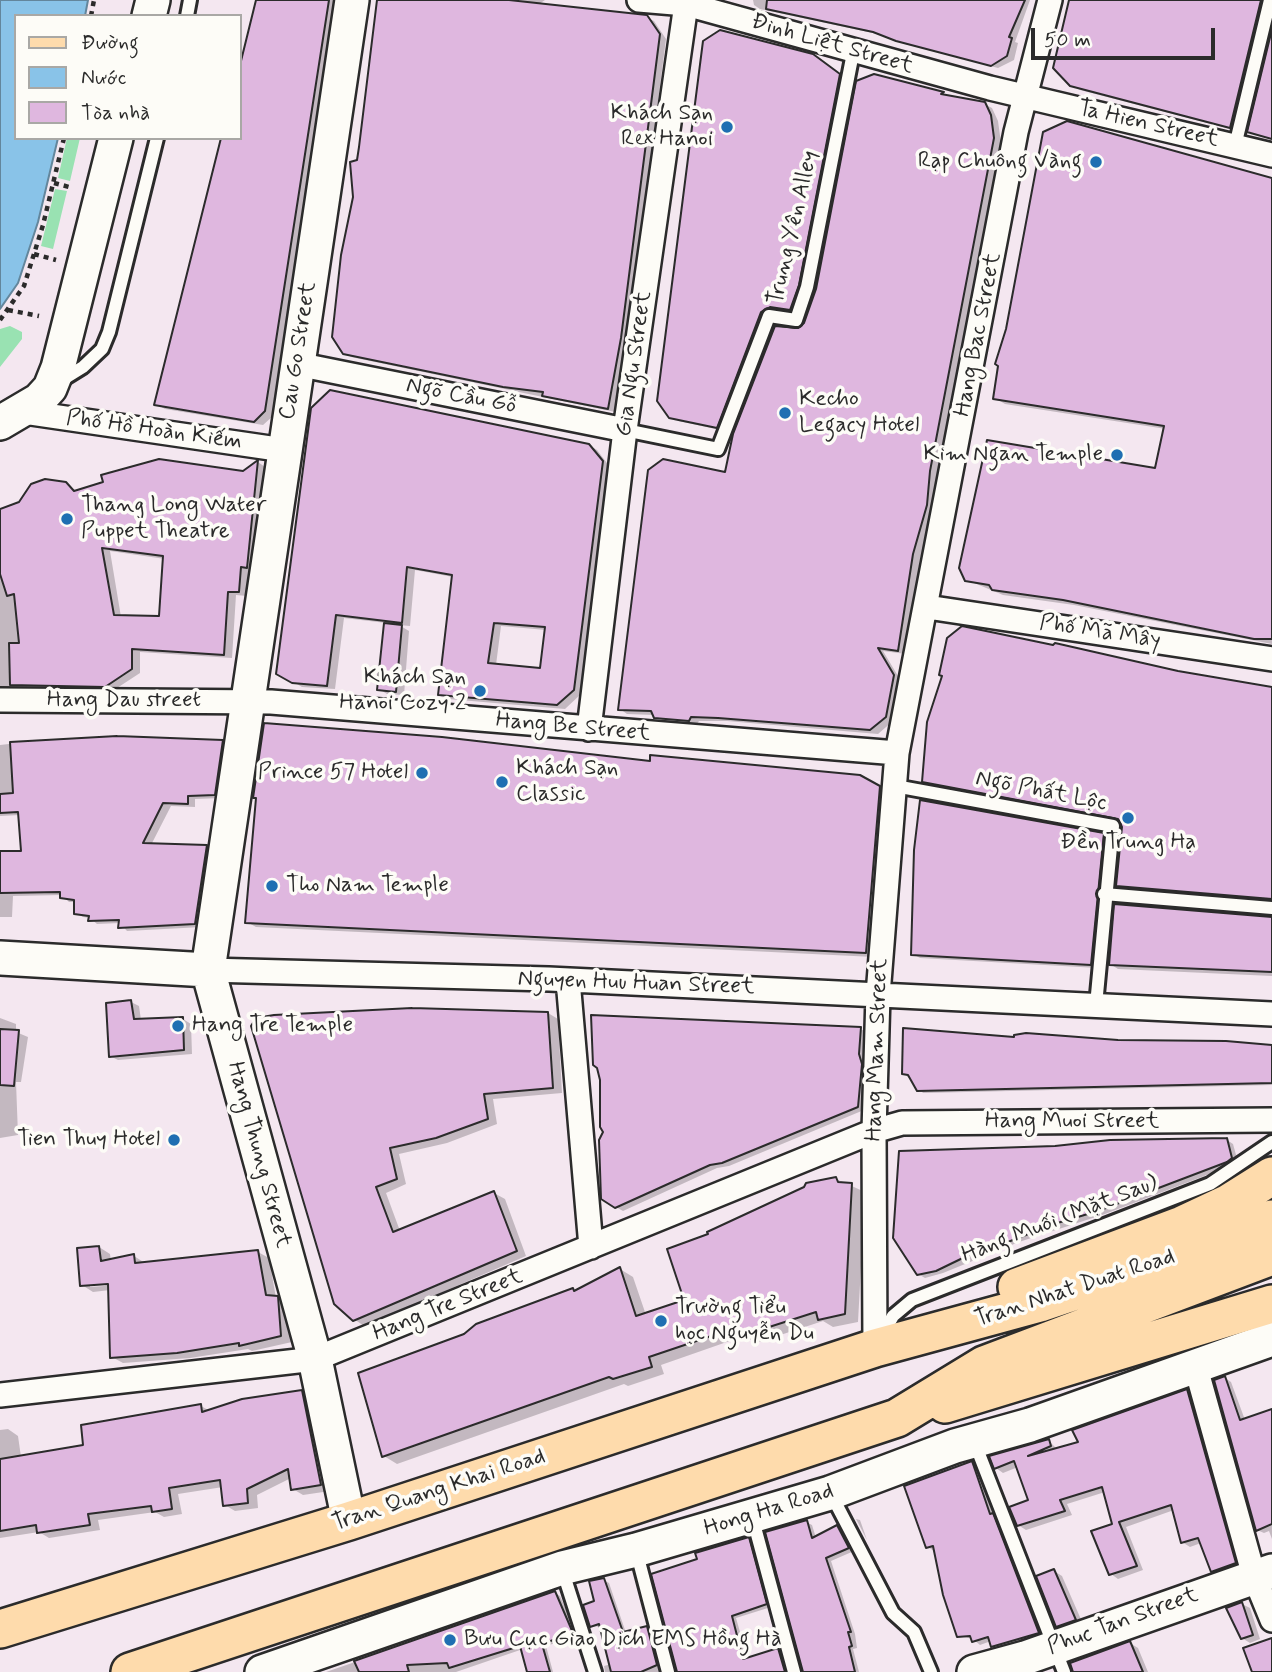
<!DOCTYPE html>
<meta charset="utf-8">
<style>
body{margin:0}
#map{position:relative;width:1272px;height:1672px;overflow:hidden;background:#f4e7f0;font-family:Mynerve,sans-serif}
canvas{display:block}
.legend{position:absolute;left:14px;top:14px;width:228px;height:126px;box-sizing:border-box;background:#fdfcf7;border:2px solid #a9a8a5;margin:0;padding:9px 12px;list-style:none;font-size:21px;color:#2b2b2b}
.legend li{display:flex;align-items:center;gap:14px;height:35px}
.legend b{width:35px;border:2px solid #a9a8a5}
.scale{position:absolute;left:1031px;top:28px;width:184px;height:32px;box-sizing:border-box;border:4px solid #2b2b2b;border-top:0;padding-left:9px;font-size:21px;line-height:24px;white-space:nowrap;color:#2b2b2b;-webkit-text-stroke:5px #fdfcf7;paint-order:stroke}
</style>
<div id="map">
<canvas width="1272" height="1672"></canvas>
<ul class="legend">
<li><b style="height:9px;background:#fedbac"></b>Đường</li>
<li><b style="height:19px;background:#89c3e8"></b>Nước</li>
<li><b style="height:19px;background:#dfb7df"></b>Tòa nhà</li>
</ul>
<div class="scale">50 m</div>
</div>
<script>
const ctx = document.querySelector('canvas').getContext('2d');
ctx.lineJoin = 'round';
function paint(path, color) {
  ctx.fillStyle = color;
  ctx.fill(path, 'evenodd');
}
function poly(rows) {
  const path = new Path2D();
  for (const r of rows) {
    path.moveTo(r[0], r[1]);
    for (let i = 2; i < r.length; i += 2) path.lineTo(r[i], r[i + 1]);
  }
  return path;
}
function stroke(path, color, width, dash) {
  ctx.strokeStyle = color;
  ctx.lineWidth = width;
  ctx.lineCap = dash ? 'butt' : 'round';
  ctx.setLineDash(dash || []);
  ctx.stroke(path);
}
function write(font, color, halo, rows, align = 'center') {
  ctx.font = font + ' Mynerve,sans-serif';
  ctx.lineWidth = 7;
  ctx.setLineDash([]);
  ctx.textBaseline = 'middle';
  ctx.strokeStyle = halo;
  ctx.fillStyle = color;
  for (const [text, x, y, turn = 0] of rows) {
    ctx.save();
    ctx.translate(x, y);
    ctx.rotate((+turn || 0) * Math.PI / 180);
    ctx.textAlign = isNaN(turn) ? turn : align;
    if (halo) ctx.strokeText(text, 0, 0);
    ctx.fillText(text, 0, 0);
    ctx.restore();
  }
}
paint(poly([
 [67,138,80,138,70,181,58,178],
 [55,189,67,191,53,249,41,246],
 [10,326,22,332,22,339,0,367,0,329]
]), '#99e2b2');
const water = poly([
 [0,0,88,0,85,16,16,16,16,138,58,138,38,222,18,283,0,309,0,0]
]);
paint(water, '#89c3e8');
stroke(water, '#63869c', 2);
paint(poly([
 [258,0,338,0,273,416,263,425,165,409,156,404,240,138,240,73],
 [387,0,496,0,521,3,520,0,545,0,536,6,646,17,654,21,666,39,627,343,615,412,351,357,344,353,358,161],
 [753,0,1030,0,1015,42,1018,43,1014,60,998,68,905,44,882,35,760,9,754,5],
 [1075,0,1271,0,1238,131,1080,90,1071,85],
 [822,61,847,80,798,314,779,311,769,316,725,431,678,421,670,416],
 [887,78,949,97,984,104,992,108,998,121,1001,143,937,475,934,510,920,559,906,654,883,651,901,681,893,721,878,734,727,721,699,721,697,724,664,721,654,715,627,714,620,709,726,474,799,330,806,324],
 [1272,180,1272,644,1074,605,1003,595,967,580,1157,470,1166,429,1005,404,995,398],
 [312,409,589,445,597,450,610,467,581,694,565,709,448,699,440,694,453,577,415,570,410,626,399,625,409,631,404,695,387,694,379,689,386,623,344,618,335,689,302,687,278,673],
 [501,626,546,630,541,670,496,665],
 [258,462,265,467,254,571,248,570,247,596,236,595,232,658,140,652,140,673,114,690,58,688,0,691,0,511,66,484,77,492,244,473],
 [110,551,165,559,161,618,121,617],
 [1234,683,1272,687,1272,902,1126,890,1118,885,1124,827,1121,821,932,786,924,781],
 [35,741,222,742,229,746,222,798,195,799,195,807,171,806,151,845,207,846,214,851,202,927,127,931,120,923,97,924,90,918,83,917,75,913,76,902,69,902,62,895,13,896,12,917,0,917,0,853,23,853,20,815,0,816,0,745],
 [859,776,889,793,874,957,256,927,247,922],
 [1103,835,1110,839,1098,968,920,958,913,954],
 [1272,918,1272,976,1118,969,1110,964],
 [131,1002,139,1006,141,1020,183,1019,191,1024,192,1054,118,1060,110,1056],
 [548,1013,558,1019,562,1093,493,1099,497,1124,447,1143,399,1154,406,1184,386,1193,400,1231,494,1193,505,1199,526,1256,364,1326,354,1319,253,1026],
 [0,1018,16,1024,16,1032,28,1037,21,1082,16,1082,18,1135,0,1138],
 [860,1029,867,1032,864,1110,729,1166,717,1168,623,1211,616,1207],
 [1118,1042,1272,1046,1272,1085,923,1093,904,1073],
 [1227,1140,1233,1144,1238,1162,1233,1165,1105,1214,1019,1242,943,1273,925,1278,918,1274],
 [836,1179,865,1192,858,1322,833,1327,823,1321,756,1343,744,1336,661,1365,664,1374,628,1386,624,1384,397,1464,384,1456,465,1336,573,1290,576,1291,620,1269,633,1277,646,1315,686,1301,710,1235],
 [99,1247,110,1254,111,1261,134,1256,145,1263,258,1252,269,1258,276,1298,289,1304,292,1342,252,1351,248,1349,190,1358,123,1363,112,1357,110,1290,93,1292,82,1285],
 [117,1281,117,1285,90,1287,90,1284],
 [1225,1378,1231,1382,1245,1420,1272,1411,1272,1539,1269,1531,1264,1533,1257,1530],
 [1187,1391,1195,1396,1243,1567,1220,1575,1212,1571,1201,1543,1190,1547,1182,1542,1174,1510,1126,1527,1143,1570,1118,1579,1111,1574,1114,1525,1105,1492,1067,1504,1072,1515,1026,1530,1018,1525,1030,1501,1018,1467,1003,1473,996,1468,1049,1441,1058,1450,1080,1444],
 [302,1392,312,1398,330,1491,303,1495,293,1489,291,1478,257,1495,258,1508,235,1511,225,1505,223,1487,178,1494,182,1514,164,1517,155,1512,98,1520,100,1530,49,1538,39,1532,0,1538,0,1430,8,1429,18,1436,21,1457,85,1446,201,1406,210,1411],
 [972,1463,979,1467,995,1517,999,1519,1045,1636,999,1650,991,1641,980,1645,973,1639,959,1636,934,1551,928,1547],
 [856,1519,860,1520,867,1540],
 [806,1522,812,1525,816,1538,837,1527,843,1531,854,1551,831,1561,855,1634,857,1648,853,1649,859,1672,804,1672],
 [748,1539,754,1542,771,1607,736,1618,748,1660,778,1649,784,1653,789,1672,678,1672,700,1560],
 [1054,1571,1062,1576,1083,1624,1065,1630,1057,1626],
 [603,1580,609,1583,626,1633,647,1628,652,1631,663,1672,605,1672,604,1666,611,1664,602,1627,591,1626],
 [555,1593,560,1596,578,1636,546,1646,553,1672,533,1672,523,1649,456,1672,326,1672],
 [1242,1604,1250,1608,1260,1639,1250,1643,1242,1638],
 [1130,1643,1138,1648,1148,1672,1074,1672]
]), '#0003');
const building = poly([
 [256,0,329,0,265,411,254,422,154,405,221,138,240,138,240,65,256,0],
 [377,0,509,0,647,15,660,34,621,338,608,409,542,396,543,392,503,387,343,354,332,337,341,255,353,197,350,162,357,160,359,147,377,0],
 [767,0,1025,0,1009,37,1012,38,1007,56,991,66,896,41,873,32,766,9,767,0],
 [1069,0,1261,0,1230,128,1070,86,1053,68,1069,0],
 [1272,29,1272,139,1247,132,1272,29],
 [720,30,813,54,840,74,799,285,790,310,770,307,761,312,717,428,669,418,657,401,703,41,720,30],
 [874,74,944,92,941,94,985,102,991,115,994,138,930,471,927,505,913,554,898,651,878,648,894,675,886,717,870,730,718,718,691,717,689,721,654,718,651,711,618,710,648,470,663,459,725,472,733,434,775,326,798,328,804,323,816,289,856,81,874,74],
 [1067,121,1272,178,1272,639,1254,639,1063,600,992,590,989,585,965,581,959,568,987,440,1155,468,1164,426,993,399,998,366,995,364,1006,329,1043,132,1067,121],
 [330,390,589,444,603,461,574,690,557,705,438,695,452,575,407,567,402,623,336,615,327,686,292,683,276,674,311,408,330,390],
 [494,623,545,627,540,668,488,663,494,623],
 [159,459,243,471,258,460,247,568,241,567,239,592,228,592,224,655,132,649,132,669,105,687,10,685,9,643,19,643,14,594,7,596,0,574,0,509,19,502,31,484,45,479,66,482,74,491,103,482,101,475,159,459],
 [102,548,163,556,159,616,114,615,102,548],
 [384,623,402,625,396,692,377,690,384,623],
 [962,626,1053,645,1055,643,1178,671,1272,687,1272,899,1116,886,1122,827,1118,819,922,782,927,722,942,676,939,675,947,638,962,626],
 [264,723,442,737,650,761,650,755,860,775,880,786,866,953,245,923,256,798,253,798,264,723],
 [117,736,223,740,215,795,188,796,188,804,163,803,143,843,207,845,195,924,118,928,119,920,88,921,89,916,74,914,74,900,60,898,60,892,0,893,0,851,21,851,18,812,0,813,0,794,13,793,10,742,117,736],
 [920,800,1104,833,1091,965,911,955,914,850,920,800],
 [1114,904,1272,917,1272,972,1109,965,1114,904],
 [131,1000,134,1019,183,1017,184,1050,109,1057,106,1003,131,1000],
 [412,1008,548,1012,553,1088,484,1094,488,1119,436,1138,390,1148,397,1179,376,1187,393,1232,494,1191,517,1251,353,1321,334,1304,251,1026,256,1018,274,1015,412,1008],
 [591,1015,861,1027,859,1054,862,1064,858,1107,722,1163,710,1165,615,1208,601,1199,599,1140,603,1132,600,1127,600,1080,597,1068,593,1065,591,1015],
 [903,1028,1014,1037,1014,1035,1026,1033,1118,1040,1226,1041,1272,1045,1272,1083,917,1091,908,1075,902,1074,903,1028],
 [0,1029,19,1030,14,1086,0,1085,0,1029],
 [1227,1138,1232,1158,1227,1162,1098,1211,1054,1224,972,1256,971,1254,936,1271,917,1275,893,1238,899,1151,1055,1146,1110,1140,1227,1138],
 [836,1177,838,1182,852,1183,845,1314,818,1320,816,1312,741,1336,738,1327,649,1357,652,1367,613,1379,609,1377,382,1457,358,1373,464,1334,476,1324,573,1288,574,1291,620,1267,636,1316,684,1300,667,1249,708,1234,707,1232,804,1187,806,1183,836,1177],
 [99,1246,101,1261,134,1254,135,1263,258,1250,266,1295,278,1296,281,1336,239,1346,239,1343,177,1353,110,1358,108,1284,80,1286,77,1248,99,1246],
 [1225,1376,1240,1420,1272,1409,1272,1524,1256,1531,1214,1380,1225,1376],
 [1187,1389,1236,1563,1211,1572,1198,1538,1181,1543,1171,1505,1119,1522,1137,1566,1109,1575,1091,1531,1112,1524,1102,1487,1060,1500,1065,1511,1017,1526,1009,1507,1028,1500,1014,1461,994,1469,989,1456,1049,1439,1051,1446,1028,1456,1078,1442,1072,1430,1187,1389],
 [302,1390,321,1485,291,1490,288,1469,247,1489,248,1503,223,1506,220,1480,169,1488,172,1509,152,1512,151,1506,88,1514,90,1525,37,1533,36,1525,0,1531,0,1459,83,1445,81,1425,201,1404,202,1412,242,1399,302,1390],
 [972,1461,990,1514,993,1513,1039,1633,991,1647,988,1637,972,1642,970,1636,957,1637,943,1595,933,1546,926,1548,904,1486,972,1461],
 [807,1520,812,1538,837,1525,849,1548,826,1558,851,1632,848,1632,852,1646,849,1647,855,1672,803,1672,765,1532,807,1520],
 [749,1537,767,1604,732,1616,743,1659,778,1648,785,1672,677,1672,651,1574,697,1559,695,1553,749,1537],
 [1054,1569,1076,1620,1056,1627,1036,1576,1054,1569],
 [604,1578,623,1632,647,1626,657,1665,641,1672,611,1672,599,1624,590,1627,583,1605,594,1601,589,1581,604,1578],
 [555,1591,573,1633,542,1644,550,1672,527,1672,520,1646,449,1668,447,1663,407,1665,409,1672,359,1672,354,1661,555,1591],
 [1242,1602,1253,1635,1241,1639,1226,1608,1242,1602],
 [1272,1638,1272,1672,1252,1672,1243,1648,1272,1638],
 [1130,1641,1143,1672,1073,1672,1070,1663,1130,1641]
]);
paint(building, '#dfb7df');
stroke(building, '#2b2b2b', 2);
const lane = poly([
 [187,16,190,0],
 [1235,146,1270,0],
 [62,380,83,367,102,349,109,332,157,138],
 [625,430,718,449,769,316,796,320,807,287,853,53],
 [895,786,1113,826,1096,1005],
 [1104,894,1272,908],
 [881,1337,893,1316,912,1300,1210,1184,1272,1142],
 [974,1441,1064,1672],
 [831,1494,893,1613,914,1632,931,1672],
 [752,1516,794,1672],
 [636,1550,668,1672],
 [562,1569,595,1672]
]);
const street = poly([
 [639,0,686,4,990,88,1272,155],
 [297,364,625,430],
 [24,412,284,450],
 [927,607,1272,659],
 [0,700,271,702,897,753],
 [589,729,625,430,686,4],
 [208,970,549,979,1272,1014],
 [568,980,591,1247],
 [875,1348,874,1131,878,995,897,753,1016,132,1050,0],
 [1196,1368,1254,1576,1272,1620],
 [0,1395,315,1359,874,1131,902,1123,1272,1120]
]);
const secondary = poly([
 [149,16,153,0],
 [0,423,39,400,50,388,58,368,116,138],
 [0,958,208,970],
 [349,1521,315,1359,208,970,352,0],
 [262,1672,562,1568,636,1550,830,1493,955,1446,1030,1425,1272,1339],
 [974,1672,1025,1658,1272,1571]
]);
const primary = poly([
 [1017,1287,1182,1225,1229,1203,1272,1176],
 [945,1404,1272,1304],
 [0,1629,349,1521,875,1348,1040,1303,1176,1257,1272,1219],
 [130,1672,897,1418,984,1365,1272,1256]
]);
stroke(lane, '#2b2b2b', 18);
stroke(street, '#2b2b2b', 28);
stroke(secondary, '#2b2b2b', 38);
stroke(primary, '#2b2b2b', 42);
stroke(poly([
 [91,16,94,0],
 [54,183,73,188],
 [34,254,56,260],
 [8,310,39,316],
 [0,320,24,286,43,225,64,138]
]), '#2b2b2b', 4.5, [5, 5]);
stroke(lane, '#fdfcf7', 12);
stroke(street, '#fdfcf7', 23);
stroke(secondary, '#fdfcf7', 33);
stroke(primary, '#fedbac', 37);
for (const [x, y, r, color] of [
 [727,127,7,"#1f6fb2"],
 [1096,162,7,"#1f6fb2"],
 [785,413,7,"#1f6fb2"],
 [1117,455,7,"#1f6fb2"],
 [67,519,7,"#1f6fb2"],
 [480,691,7,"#1f6fb2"],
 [422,773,7,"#1f6fb2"],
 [502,782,7,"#1f6fb2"],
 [1128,818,7,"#1f6fb2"],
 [272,886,7,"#1f6fb2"],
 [178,1026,7,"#1f6fb2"],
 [174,1140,7,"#1f6fb2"],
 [661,1321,7,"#1f6fb2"],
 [450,1640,7,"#1f6fb2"]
]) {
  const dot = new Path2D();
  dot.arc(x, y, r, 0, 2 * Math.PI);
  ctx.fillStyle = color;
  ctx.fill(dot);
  stroke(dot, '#fdfcf7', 2.5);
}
write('23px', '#2b2b2b', '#fdfcf7', [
 ["Đinh Liệt Street",832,45,16],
 ["Ta Hien Street",1148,125,13],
 ["Trung Yên Alley",794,228,-77],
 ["Hang Bac Street",979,335,-79],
 ["Cau Go Street",299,351,-81],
 ["Gia Ngu Street",635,364,-82],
 ["Ngõ Cầu Gỗ",461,397,11],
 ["Phố Hồ Hoàn Kiếm",154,431,8],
 ["Phố Mã Mây",1100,633,9],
 ["Hang Dau street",124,701],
 ["Hang Be Street",573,728,5],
 ["Ngõ Phất Lộc",1041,792,11],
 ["Nguyen Huu Huan Street",636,984,2],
 ["Hang Mam Street",878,1050,-88],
 ["Hang Muoi Street",1072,1122],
 ["Hang Thung Street",258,1155,75],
 ["Hàng Muối (Mặt Sau)",1060,1220,-21],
 ["Tran Nhat Duat Road",1075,1289,-18],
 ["Hang Tre Street",448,1306,-22],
 ["Tran Quang Khai Road",439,1491,-18],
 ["Hong Ha Road",769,1511,-17],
 ["Phuc Tan Street",1123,1622,-20]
]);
write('23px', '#2b2b2b', '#fdfcf7', [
 ["Khách Sạn",713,114,"right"],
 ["Rex Hanoi",713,140,"right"],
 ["Rạp Chuông Vàng",1082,162,"right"],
 ["Kecho",799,400],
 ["Legacy Hotel",799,426],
 ["Kim Ngan Temple",1103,455,"right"],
 ["Thang Long Water",81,506],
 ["Puppet Theatre",81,532],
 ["Khách Sạn",466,678,"right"],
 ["Hanoi Cozy 2",466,704,"right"],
 ["Khách Sạn",516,769],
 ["Classic",516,795],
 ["Prince 57 Hotel",408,773,"right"],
 ["Đền Trung Hạ",1128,843,"center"],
 ["Tho Nam Temple",286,886],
 ["Hang Tre Temple",192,1026],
 ["Tien Thuy Hotel",160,1140,"right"],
 ["Trường Tiểu",675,1308],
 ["học Nguyễn Du",675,1334],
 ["Bưu Cục Giao Dịch EMS Hồng Hà",464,1640]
], 'left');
</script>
